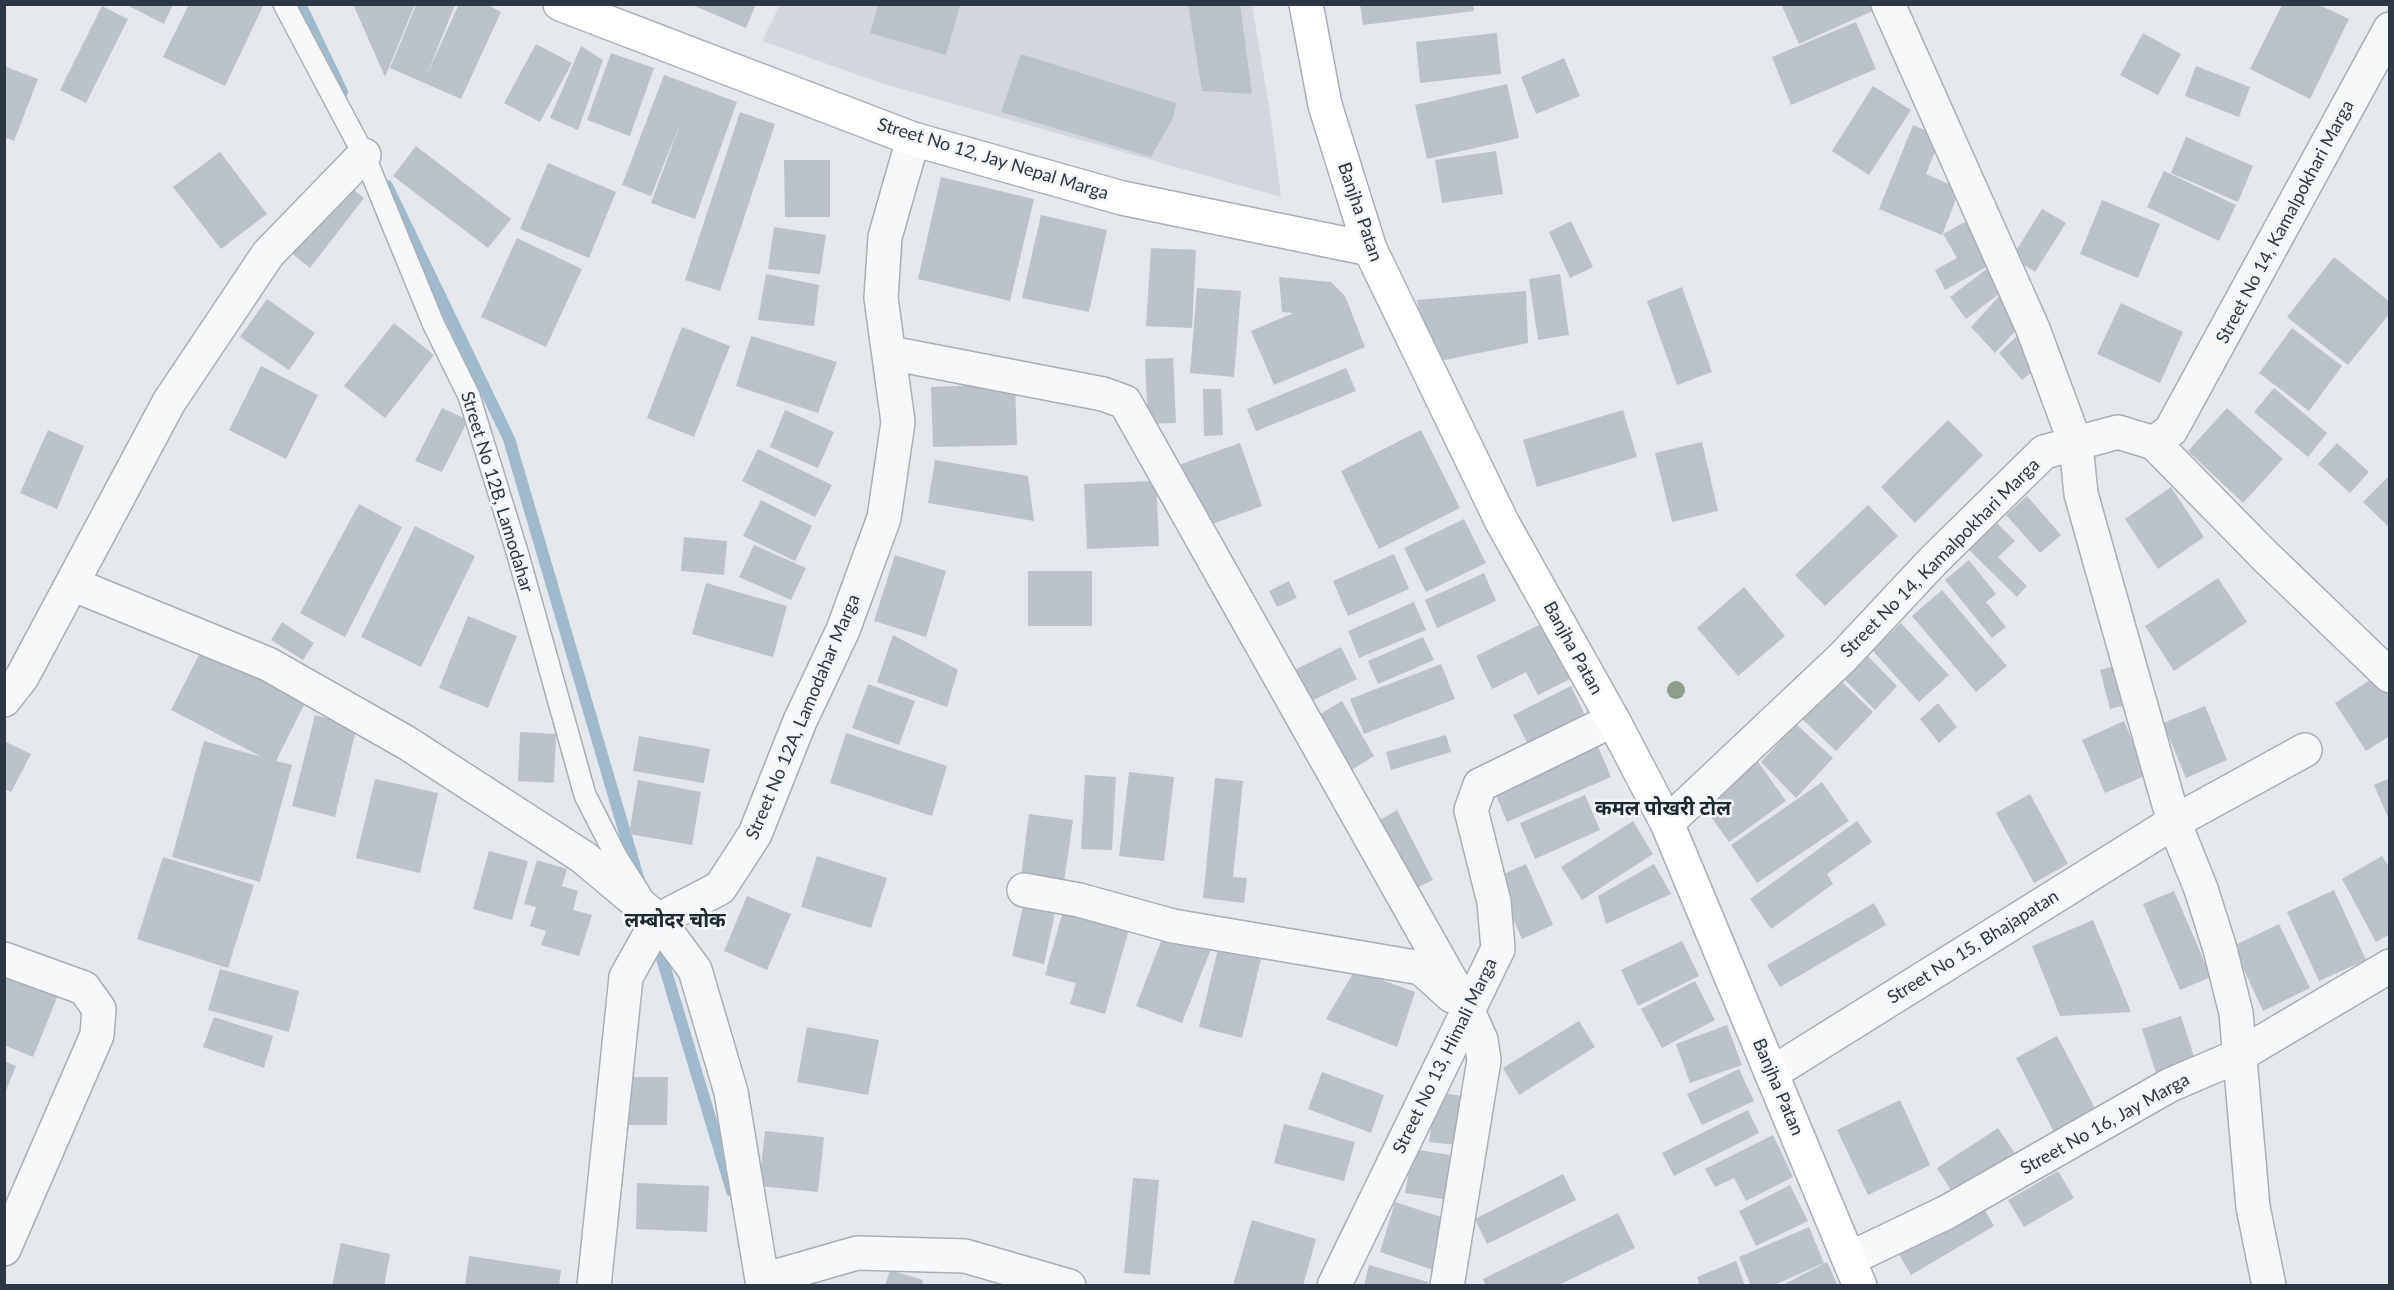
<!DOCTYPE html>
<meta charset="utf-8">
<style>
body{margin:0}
#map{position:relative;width:2394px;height:1290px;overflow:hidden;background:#e4e8ec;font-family:Lato,sans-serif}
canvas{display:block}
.frame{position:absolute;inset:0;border:6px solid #2b3744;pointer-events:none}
</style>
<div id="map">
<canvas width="2394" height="1290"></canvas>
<div class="frame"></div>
</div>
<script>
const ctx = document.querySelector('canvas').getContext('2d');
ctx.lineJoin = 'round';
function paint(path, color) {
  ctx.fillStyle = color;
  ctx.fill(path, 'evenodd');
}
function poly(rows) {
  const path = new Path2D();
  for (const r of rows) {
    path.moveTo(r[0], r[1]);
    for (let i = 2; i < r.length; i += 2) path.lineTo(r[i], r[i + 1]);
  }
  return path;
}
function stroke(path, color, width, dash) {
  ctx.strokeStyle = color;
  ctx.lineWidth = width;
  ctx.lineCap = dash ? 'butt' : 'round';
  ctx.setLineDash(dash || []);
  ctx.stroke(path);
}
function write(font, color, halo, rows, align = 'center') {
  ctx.font = font + ' Lato,"Noto Sans Devanagari",sans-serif';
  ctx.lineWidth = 5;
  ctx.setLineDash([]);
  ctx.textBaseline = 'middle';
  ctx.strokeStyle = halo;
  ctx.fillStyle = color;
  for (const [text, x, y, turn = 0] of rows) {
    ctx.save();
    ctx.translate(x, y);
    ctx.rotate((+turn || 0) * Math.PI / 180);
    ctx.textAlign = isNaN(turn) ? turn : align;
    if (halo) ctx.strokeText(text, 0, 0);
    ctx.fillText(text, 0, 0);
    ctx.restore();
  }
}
paint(poly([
 [780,5,1252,5,1271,118,1281,197,881,83,762,41]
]), '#d2d7de');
stroke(poly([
 [300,4,342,92],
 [387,186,509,439,639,881],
 [655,935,732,1191]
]), '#9fbacc', 12);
paint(poly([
 [125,4,173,4,164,24],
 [189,4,264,4,225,86,163,57],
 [353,4,415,4,385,77],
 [459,4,486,4,501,12,461,99,390,68,416,5,455,5,427,74],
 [690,4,756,4,746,28],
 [1188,4,1240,4,1252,94,1202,91],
 [1360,4,1473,4,1474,11,1363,25],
 [1781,4,1875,4,1877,9,1799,44],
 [878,5,960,5,946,55,870,33],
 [2282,5,2319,5,2349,19,2310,99,2250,69],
 [102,6,128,19,86,103,60,90],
 [1856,22,1876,69,1791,105,1772,57],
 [1497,33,1501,74,1420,83,1416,42],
 [2143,33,2181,54,2158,95,2120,75],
 [536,44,572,63,540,122,504,103],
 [581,46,603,60,578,130,550,118],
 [611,53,654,68,630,136,587,120],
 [1021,54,1176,103,1173,118,1151,157,1001,112],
 [1564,58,1580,96,1536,114,1521,77],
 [4,66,38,79,14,141,4,137],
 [2196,66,2250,87,2239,117,2185,96],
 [664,75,737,102,695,219,651,203,682,119,651,196,622,185],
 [1507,84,1519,138,1427,159,1415,105],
 [1873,86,1911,110,1869,175,1832,151],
 [740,112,775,124,720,291,685,280],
 [1913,125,1941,137,1926,174,1960,189,1942,235,1879,209],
 [2186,137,2253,166,2238,202,2171,173],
 [416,146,511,219,488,248,393,176],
 [1496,151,1503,194,1442,203,1435,160],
 [220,152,267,214,221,249,173,187],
 [784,160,830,160,830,217,785,217],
 [548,163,616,192,589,258,520,229],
 [2164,171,2236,205,2219,241,2147,207],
 [941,177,1034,199,1010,301,918,279],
 [340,179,364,198,310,268,285,248],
 [2102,200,2160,224,2138,278,2080,254],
 [2042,209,2066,223,2035,272,2012,257],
 [1041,215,1107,230,1089,312,1022,298],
 [1972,218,1995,262,1945,290,1935,270,1957,258,1943,234],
 [1571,221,1593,267,1570,278,1549,232],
 [774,227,826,235,820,274,768,269],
 [517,238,582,269,546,347,481,317],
 [1151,248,1196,250,1192,328,1146,326],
 [2334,257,2390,302,2390,313,2348,365,2287,317],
 [1992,265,2008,287,1966,319,1950,297],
 [766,274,819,285,814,326,758,320],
 [1560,274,1569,335,1538,340,1529,279],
 [1279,277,1331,282,1345,296,1365,347,1274,385,1251,331,1293,313,1282,312],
 [1682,287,1712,372,1677,385,1647,301],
 [1197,288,1241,291,1234,377,1190,373],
 [1526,291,1528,343,1430,363,1417,300],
 [2001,294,2022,324,1995,353,1971,327],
 [267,299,315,333,289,370,240,337],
 [2121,303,2183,332,2160,383,2097,354],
 [394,323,434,355,385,418,344,386],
 [682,327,730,346,694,437,647,418],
 [2292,328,2342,366,2309,411,2259,373],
 [2018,335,2043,363,2022,380,1999,353],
 [751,336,837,362,818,413,736,386],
 [1173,358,1176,423,1148,424,1145,359],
 [261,366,318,395,286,459,229,430],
 [1346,368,1356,391,1256,431,1247,409],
 [1015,384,1017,445,933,447,931,387],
 [2274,388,2327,433,2308,457,2254,412],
 [1203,389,1221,389,1223,435,1204,436],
 [442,408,468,420,442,472,415,461],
 [2227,408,2283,459,2243,503,2188,451],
 [785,410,834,432,818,468,770,447],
 [1623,410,1637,457,1537,487,1523,440],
 [1948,420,1983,455,1915,523,1881,487],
 [48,430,84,446,57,509,20,493],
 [1421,430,1460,508,1379,549,1341,471],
 [1702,442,1718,511,1672,522,1655,453],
 [1240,443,1262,506,1204,527,1181,464],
 [2337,443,2369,472,2350,493,2318,464],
 [758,449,832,485,815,517,742,481],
 [935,460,1028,476,1034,521,928,503],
 [2390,475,2390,528,2363,502],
 [1156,481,1159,546,1087,549,1084,484],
 [2171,487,2204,537,2158,569,2125,519],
 [2027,496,2061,535,2040,553,2006,515],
 [761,500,812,526,795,561,743,536],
 [359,504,402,527,345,637,300,613],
 [1868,505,1898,536,1825,606,1795,575],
 [1992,518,2015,541,1998,557,2027,586,2017,597,1965,546],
 [1464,519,1486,563,1426,592,1404,548],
 [415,526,475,556,421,667,361,637],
 [684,537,727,541,724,575,681,571],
 [754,545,806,568,791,600,739,577],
 [1394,554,1409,589,1348,616,1333,581],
 [895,555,946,571,926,637,874,621],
 [1969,560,1996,594,1986,602,2006,627,1992,638,1945,580],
 [1028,571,1092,571,1092,626,1028,626],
 [1484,573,1496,601,1437,628,1425,600],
 [2218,578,2247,622,2174,671,2145,626],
 [1289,581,1297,598,1277,607,1269,591],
 [706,583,787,606,773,657,692,634],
 [1744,587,1785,636,1738,676,1697,628],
 [1942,590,2007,666,1976,692,1912,616],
 [1414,602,1426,630,1359,658,1348,631],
 [468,616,517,636,488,708,439,688],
 [282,622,314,643,303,660,271,640],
 [1543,623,1570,679,1538,695,1526,672,1492,689,1476,656],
 [1901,623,1949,675,1919,702,1872,650],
 [893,635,958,670,947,707,877,682],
 [1423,637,1434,660,1378,684,1368,661],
 [1341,647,1357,679,1297,708,1282,676],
 [202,649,306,701,276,761,292,765,260,882,172,857,204,741,262,757,171,710],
 [1864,652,1897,686,1875,710,1841,676],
 [1441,664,1455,699,1364,734,1350,699],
 [2123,664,2133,703,2110,709,2100,670],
 [2379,674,2390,690,2390,736,2366,751,2335,703],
 [1839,679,1873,712,1836,751,1801,718],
 [868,684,915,701,899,745,852,728],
 [1571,686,1588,721,1531,750,1513,715],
 [1342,701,1374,756,1345,774,1312,719],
 [1938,703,1957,727,1939,743,1920,719],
 [2205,706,2227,760,2186,778,2163,723],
 [315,715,357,726,335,817,292,806],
 [2124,721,2147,775,2105,793,2082,740],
 [1796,724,1833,758,1796,798,1761,762],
 [520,732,556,734,554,783,518,781],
 [846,733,947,766,932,816,830,783],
 [1446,735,1451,752,1391,770,1386,752],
 [639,736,710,749,704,783,633,771],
 [4,741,31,754,11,792,4,789],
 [1597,744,1611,777,1507,822,1493,788],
 [1756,759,1786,801,1729,842,1699,800],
 [1129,772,1174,777,1164,861,1119,856],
 [1085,775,1116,777,1112,850,1081,849],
 [1215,778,1243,781,1233,877,1247,878,1244,903,1203,898],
 [2390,778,2390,822,2374,785],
 [375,779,438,793,420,873,356,858],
 [638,780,701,792,692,845,629,834],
 [1822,782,1849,821,1757,883,1731,845],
 [2030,794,2068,864,2034,883,1996,813],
 [1585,795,1600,830,1535,859,1520,823],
 [1397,810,1433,880,1410,891,1375,823],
 [1029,814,1073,820,1063,889,1020,883],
 [1633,821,1653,854,1582,900,1561,867],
 [1857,821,1872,842,1827,874,1833,884,1771,929,1750,899],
 [489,851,528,861,512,920,473,909],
 [817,856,887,878,871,928,801,907],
 [2382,856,2390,869,2390,934,2376,942,2342,879],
 [163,857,254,885,228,968,137,939],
 [537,860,567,869,562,886,578,891,573,910,592,915,579,956,541,945,546,931,530,926,536,907,524,904],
 [1526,864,1553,925,1522,939,1495,878],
 [1654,864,1671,894,1606,924,1598,896],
 [2334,890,2366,960,2319,981,2287,912],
 [2174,891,2211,977,2180,990,2143,904],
 [747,896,791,914,767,970,724,951],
 [1025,897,1057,904,1044,964,1012,956],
 [1874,903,1886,925,1780,987,1767,965],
 [1063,911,1131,922,1105,1014,1070,1004,1076,983,1045,975],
 [2093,920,2131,1012,2060,1016,2032,946],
 [2279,924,2310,988,2263,1011,2233,946],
 [1165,931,1211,949,1182,1023,1136,1006],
 [1682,941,1699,976,1638,1006,1621,970],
 [1218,949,1261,959,1242,1038,1199,1027],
 [220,969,299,991,289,1032,208,1010],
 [1355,970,1415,992,1397,1047,1326,1019],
 [6,973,58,995,33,1057,4,1045],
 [1695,981,1715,1020,1662,1048,1641,1009],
 [2181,1016,2196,1063,2157,1076,2142,1029],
 [214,1017,273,1036,264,1068,203,1047],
 [1579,1021,1595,1047,1519,1095,1503,1068],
 [1727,1025,1742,1065,1690,1083,1676,1044],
 [807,1027,879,1040,868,1095,797,1082],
 [2057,1036,2097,1112,2055,1134,2016,1058],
 [4,1061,16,1066,5,1093,4,1093],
 [1739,1069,1754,1101,1702,1125,1687,1094],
 [1322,1072,1384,1095,1371,1133,1308,1109],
 [628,1077,668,1077,667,1125,627,1125],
 [1436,1092,1463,1096,1456,1145,1429,1142],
 [1900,1100,1930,1165,1868,1195,1837,1130],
 [1748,1110,1759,1133,1674,1176,1662,1153],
 [1284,1124,1355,1142,1344,1181,1274,1163],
 [1998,1128,2016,1155,1954,1195,1937,1168],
 [765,1131,824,1137,818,1192,759,1186],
 [1773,1135,1793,1177,1746,1201,1734,1178,1715,1187,1705,1169],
 [1413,1149,1462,1157,1455,1201,1405,1193],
 [2058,1171,2074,1198,2024,1227,2008,1200],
 [1563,1174,1576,1200,1487,1244,1475,1219],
 [1133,1178,1159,1180,1150,1275,1124,1273],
 [637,1183,709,1186,707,1232,636,1229],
 [1790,1185,1808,1221,1756,1246,1739,1211],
 [1979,1200,1994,1226,1911,1275,1896,1249],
 [1395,1202,1453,1221,1436,1271,1380,1252],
 [1618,1213,1635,1248,1557,1286,1486,1286,1483,1279],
 [1252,1220,1316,1239,1303,1286,1233,1285],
 [1809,1227,1824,1263,1772,1286,1751,1286,1739,1257],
 [341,1243,390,1254,384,1286,332,1286],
 [469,1256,561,1270,559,1286,465,1286],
 [1736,1261,1745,1286,1700,1286,1697,1277],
 [1827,1262,1838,1286,1781,1286],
 [1369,1265,1428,1282,1427,1286,1364,1286],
 [890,1270,923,1280,922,1286,885,1286]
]), '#bbc2c9');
const lane = poly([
 [284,4,364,155,433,323,469,396,518,555,585,795,617,858,640,894]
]);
const street = poly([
 [1888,4,2033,329,2076,445,2081,494,2127,657,2174,822,2201,889,2220,949,2236,1013,2253,1207,2269,1286],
 [890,353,1103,394,1125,402,1467,1009,1481,1040,1484,1060,1447,1286],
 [2154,443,2266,557,2390,676],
 [72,584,268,664,407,743,583,857,658,920,695,970,731,1092,763,1286],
 [4,700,22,677,169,402,268,254,364,155],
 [1667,823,1842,658,1934,560,2044,452,2118,432,2154,443,2171,430,2390,29],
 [1024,890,1079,900,1173,926,1421,968,1452,996],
 [4,959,84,988,99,1009,97,1035,4,1249],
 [1772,1073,2174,822,2305,750],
 [1849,1259,1947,1212,2170,1085,2238,1056,2390,966],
 [763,1280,857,1253,965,1256,1069,1286],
 [594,1286,626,977,658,920,720,888,755,834,800,721,843,630,884,518,898,422,881,298,885,237,913,139],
 [1334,1286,1498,949,1494,902,1471,810,1480,785,1613,720]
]);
const secondary = poly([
 [560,4,913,139,1122,198,1370,249],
 [1306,4,1325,105,1370,249,1502,522,1613,720,1667,823,1860,1286]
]);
stroke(lane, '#a9afb6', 24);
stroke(street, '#a9afb6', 36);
stroke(secondary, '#a9afb6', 36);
stroke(lane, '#f7f8fa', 21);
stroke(street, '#f7f8fa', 33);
stroke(secondary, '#fff', 33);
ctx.fillStyle = '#8c9d89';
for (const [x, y] of [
 [1676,690]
]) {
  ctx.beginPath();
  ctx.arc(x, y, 9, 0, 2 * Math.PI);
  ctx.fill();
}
write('18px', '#2b3744', '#f4f6f9', [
 ["Street No 12, Jay Nepal Marga",993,159,17],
 ["Banjha Patan",1360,212,71],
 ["Street No 14, Kamalpokhari Marga",2285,222,-62],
 ["Street No 12B, Lamodahar",497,492,73],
 ["Street No 14, Kamalpokhari Marga",1940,558,-45],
 ["Banjha Patan",1573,648,61],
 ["Street No 12A, Lamodahar Marga",803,717,-67],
 ["Street No 15, Bhajapatan",1973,947,-32],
 ["Street No 13, Himali Marga",1445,1056,-64],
 ["Banjha Patan",1778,1087,67],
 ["Street No 16, Jay Marga",2105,1124,-29]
]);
write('bold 20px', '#1d2835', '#f4f6f9', [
 ["कमल पोखरी टोल",1663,809],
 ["लम्बोदर चोक",675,921]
]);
</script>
